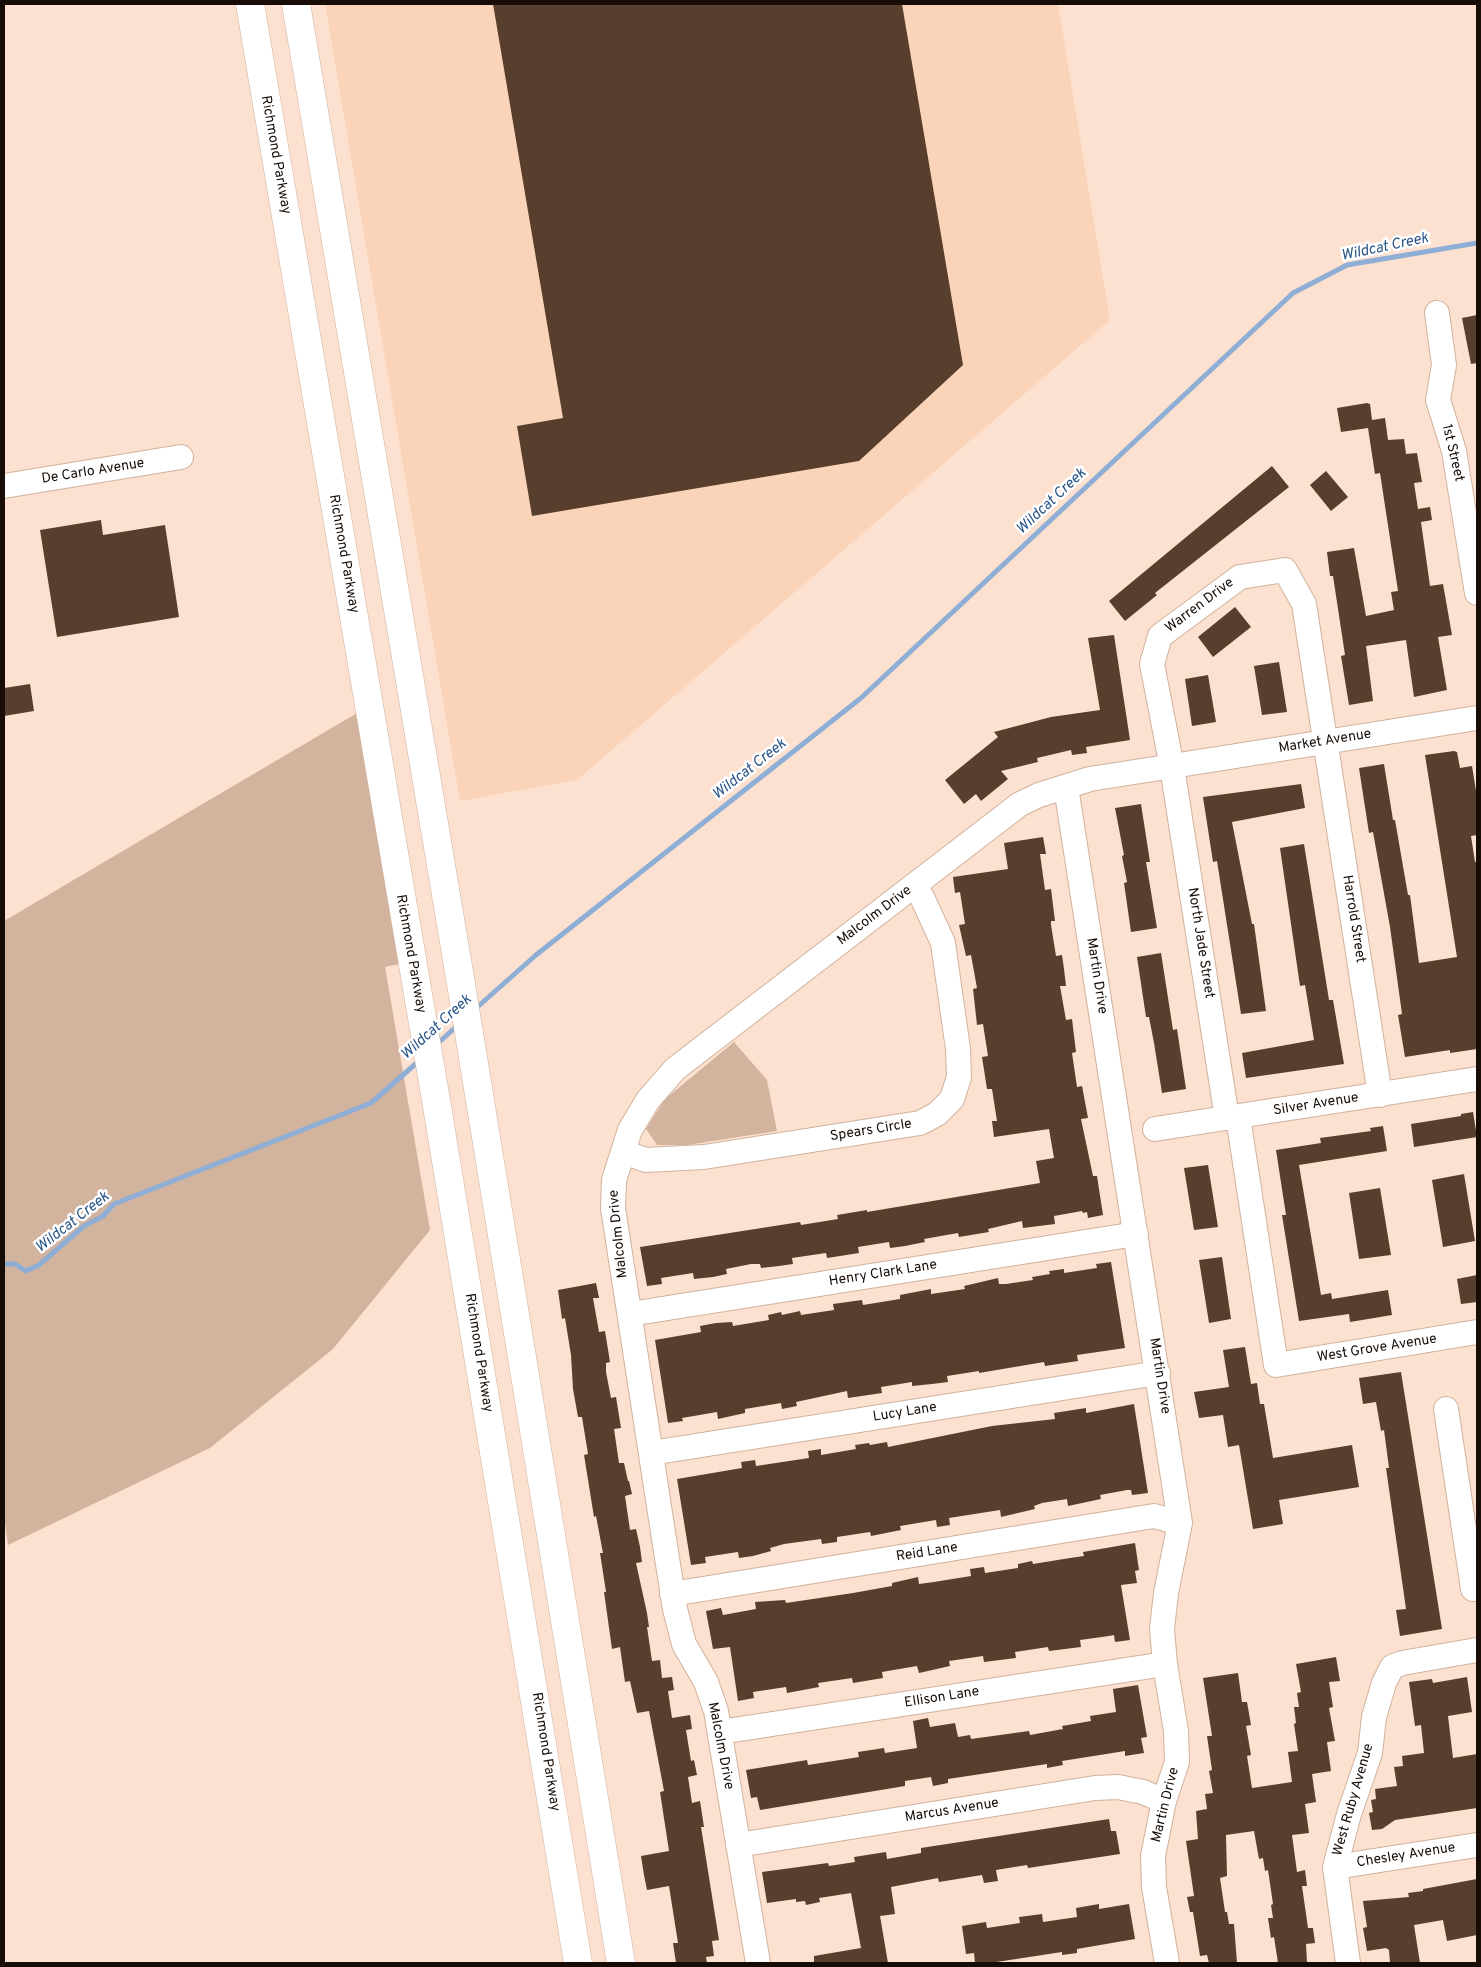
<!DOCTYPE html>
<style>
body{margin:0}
#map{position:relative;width:1481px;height:1967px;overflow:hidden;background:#fce1d0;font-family:Overpass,sans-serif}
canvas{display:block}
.frame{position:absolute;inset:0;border:5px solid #170d06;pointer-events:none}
</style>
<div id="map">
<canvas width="1481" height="1967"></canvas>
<div class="frame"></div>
</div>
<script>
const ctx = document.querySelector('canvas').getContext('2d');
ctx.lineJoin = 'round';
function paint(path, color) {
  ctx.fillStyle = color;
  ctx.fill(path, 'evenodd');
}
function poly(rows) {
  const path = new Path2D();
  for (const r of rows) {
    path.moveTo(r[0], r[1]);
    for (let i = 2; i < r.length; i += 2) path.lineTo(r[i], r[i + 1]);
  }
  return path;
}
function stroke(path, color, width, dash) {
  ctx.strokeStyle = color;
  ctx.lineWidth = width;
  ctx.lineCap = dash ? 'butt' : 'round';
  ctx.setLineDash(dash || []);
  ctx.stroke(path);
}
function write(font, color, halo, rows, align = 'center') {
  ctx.font = font + ' Overpass,sans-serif';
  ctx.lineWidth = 5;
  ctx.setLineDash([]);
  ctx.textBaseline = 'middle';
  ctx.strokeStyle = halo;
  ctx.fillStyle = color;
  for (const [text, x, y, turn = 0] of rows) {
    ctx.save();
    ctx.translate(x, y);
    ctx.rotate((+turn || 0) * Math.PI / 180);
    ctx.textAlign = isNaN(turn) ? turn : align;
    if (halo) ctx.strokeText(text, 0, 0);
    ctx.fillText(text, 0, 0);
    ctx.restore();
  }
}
paint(poly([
 [325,4,1058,4,1110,320,577,780,460,801]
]), '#fad3b8');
paint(poly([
 [369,706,413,961,385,967,430,1230,333,1349,210,1448,8,1545,4,1516,4,921],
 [734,1042,767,1080,777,1131,687,1145,657,1145,646,1129,665,1099]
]), '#d1b39e');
stroke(poly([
 [474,1010,536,955,861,698,1293,293,1347,265,1477,243],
 [435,1046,459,1024],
 [4,1264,15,1264,26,1271,39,1265,84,1226,103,1216,114,1204,371,1103,420,1060]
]), '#8eaed6', 5);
paint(poly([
 [493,4,902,4,963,365,859,461,532,516,517,426,563,418],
 [1477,315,1477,363,1471,364,1462,318],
 [1367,403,1370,404,1372,420,1385,418,1388,440,1404,439,1406,454,1417,453,1422,482,1414,483,1418,509,1430,507,1432,520,1421,522,1430,586,1443,584,1452,635,1438,637,1447,690,1414,697,1406,640,1366,646,1373,701,1349,705,1341,656,1345,655,1333,576,1330,576,1327,552,1354,548,1366,616,1394,610,1391,592,1398,591,1380,473,1375,474,1368,428,1341,432,1337,408],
 [1272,466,1289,487,1155,593,1157,595,1125,621,1109,601],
 [1326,471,1348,497,1331,511,1310,485],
 [101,520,103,535,165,525,179,617,57,637,40,530],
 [1235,607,1251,627,1213,657,1198,637],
 [1114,635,1130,740,1086,747,1087,753,1072,755,1071,750,1037,758,1038,762,1001,771,1008,779,981,801,976,794,964,804,945,780,998,737,994,732,1051,717,1100,710,1088,638],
 [1279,662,1287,712,1262,715,1254,666],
 [1208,675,1216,722,1192,726,1185,679],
 [30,684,34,711,4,716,4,688],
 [1454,751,1457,752,1460,768,1472,766,1477,797,1477,835,1471,836,1475,862,1477,861,1477,1049,1450,1053,1450,1050,1405,1057,1398,1015,1402,1014,1390,927,1373,832,1369,833,1359,768,1384,764,1393,820,1395,820,1408,895,1410,895,1419,963,1457,957,1425,755],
 [1301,784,1305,808,1232,822,1252,924,1254,924,1266,1011,1241,1014,1217,861,1213,862,1203,797],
 [1141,804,1150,862,1146,862,1157,928,1131,932,1124,883,1127,882,1122,856,1124,855,1115,808],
 [1043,837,1046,854,1040,854,1045,890,1051,889,1055,921,1051,921,1051,925,1056,956,1062,955,1064,969,1066,986,1060,986,1066,1020,1072,1019,1076,1052,1072,1053,1077,1087,1082,1086,1088,1118,1081,1119,1093,1176,1097,1176,1103,1215,1088,1218,1087,1212,1083,1213,1082,1211,1054,1216,1055,1224,1023,1228,1022,1221,988,1229,989,1232,959,1237,958,1233,924,1239,925,1242,905,1246,890,1248,889,1242,858,1247,859,1253,827,1258,826,1253,792,1258,793,1264,779,1266,761,1268,760,1264,751,1264,726,1269,727,1274,713,1277,694,1279,693,1273,661,1278,662,1284,647,1286,640,1247,800,1222,801,1225,838,1219,837,1215,867,1210,867,1212,1040,1183,1036,1161,1054,1158,1049,1129,994,1137,992,1121,997,1121,992,1089,987,1089,982,1057,988,1056,983,1024,977,1025,973,989,977,988,971,955,966,956,959,925,965,924,960,892,955,893,953,877,1008,869,1004,843],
 [1304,844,1329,1000,1333,1000,1344,1064,1246,1078,1242,1053,1314,1040,1305,985,1300,986,1280,848],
 [1161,953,1173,1030,1177,1029,1186,1089,1162,1093,1154,1043,1149,1017,1146,1017,1137,957],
 [1473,1112,1477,1137,1414,1147,1411,1124,1461,1116,1461,1114],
 [1383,1126,1387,1151,1299,1165,1321,1295,1331,1293,1332,1299,1388,1290,1392,1315,1350,1322,1349,1314,1299,1321,1282,1215,1286,1215,1276,1150,1321,1143,1320,1138,1371,1131,1370,1128],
 [1208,1165,1218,1227,1194,1230,1184,1168],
 [1464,1174,1475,1241,1443,1247,1432,1180],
 [1380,1188,1391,1255,1359,1259,1349,1193],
 [1222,1257,1231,1319,1209,1323,1199,1260],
 [1111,1262,1125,1348,1077,1355,1078,1361,1045,1366,1044,1362,979,1373,979,1371,947,1376,948,1382,932,1384,912,1386,912,1382,881,1387,882,1393,848,1398,847,1391,796,1402,797,1406,782,1409,781,1403,745,1409,745,1413,718,1419,717,1412,682,1418,683,1421,668,1423,655,1340,701,1332,700,1326,716,1323,732,1322,733,1326,769,1320,768,1315,781,1312,782,1315,800,1311,801,1315,834,1310,833,1304,862,1300,863,1305,900,1299,900,1295,931,1289,931,1294,965,1289,964,1286,998,1278,999,1284,1006,1284,1033,1280,1032,1277,1050,1274,1049,1271,1064,1269,1064,1273,1097,1268,1096,1264],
 [1477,1275,1477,1302,1461,1304,1457,1279],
 [596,1283,599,1298,593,1298,599,1332,605,1331,610,1362,606,1363,606,1372,611,1398,616,1397,621,1428,614,1429,619,1463,624,1463,628,1481,629,1481,632,1494,625,1496,630,1530,636,1529,640,1547,642,1562,636,1563,647,1613,649,1627,647,1627,652,1661,660,1660,662,1678,672,1677,674,1690,668,1691,672,1718,690,1715,692,1729,686,1730,691,1761,694,1760,697,1775,688,1777,692,1803,700,1801,704,1827,701,1827,719,1940,712,1941,714,1956,706,1957,707,1963,676,1963,673,1943,678,1943,669,1886,647,1890,644,1875,641,1856,669,1851,660,1792,664,1791,649,1711,637,1713,630,1681,625,1682,620,1647,612,1649,604,1592,606,1592,600,1553,603,1553,596,1516,594,1517,584,1455,588,1454,582,1417,578,1417,573,1389,571,1355,565,1318,562,1319,558,1290],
 [1245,1347,1251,1384,1257,1383,1260,1404,1264,1404,1273,1458,1352,1445,1359,1487,1279,1500,1283,1524,1253,1529,1239,1445,1228,1447,1223,1415,1199,1418,1194,1392,1229,1387,1223,1350],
 [1401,1372,1442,1629,1400,1636,1396,1610,1406,1609,1386,1468,1389,1468,1384,1430,1381,1431,1376,1402,1363,1404,1359,1378],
 [1134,1404,1148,1493,1132,1495,1131,1490,1127,1490,1100,1495,1101,1499,1068,1506,1067,1499,1042,1503,1034,1506,1035,1509,1001,1517,1000,1510,949,1518,950,1525,937,1527,936,1520,900,1526,901,1530,871,1536,870,1532,837,1537,837,1542,822,1544,821,1539,784,1544,770,1548,771,1551,753,1556,739,1558,738,1552,705,1557,706,1563,691,1565,677,1479,742,1468,741,1462,755,1460,756,1466,809,1458,808,1451,821,1449,821,1455,856,1449,855,1445,869,1443,870,1445,887,1442,888,1447,992,1426,1055,1419,1054,1413,1086,1408,1086,1413],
 [1135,1543,1139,1570,1135,1571,1137,1583,1121,1585,1130,1640,1115,1642,1114,1635,1109,1636,1080,1640,1081,1647,1049,1651,1048,1647,1015,1652,1016,1658,984,1662,983,1656,949,1661,950,1666,919,1673,917,1666,882,1672,883,1678,853,1683,852,1678,818,1683,819,1687,787,1693,786,1687,753,1692,754,1698,738,1701,730,1647,713,1649,706,1611,721,1608,723,1615,756,1609,755,1602,785,1600,786,1603,853,1593,892,1586,892,1583,918,1577,919,1584,934,1582,971,1576,970,1569,984,1567,985,1573,1018,1568,1018,1564,1032,1561,1033,1564,1070,1558,1084,1556,1083,1552],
 [1336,1657,1340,1681,1329,1682,1333,1707,1329,1708,1335,1741,1327,1742,1331,1771,1312,1774,1316,1802,1305,1804,1309,1833,1292,1835,1297,1872,1305,1870,1307,1886,1302,1886,1308,1928,1313,1928,1315,1943,1306,1944,1307,1963,1278,1963,1274,1937,1271,1938,1268,1918,1273,1918,1271,1905,1273,1904,1268,1870,1265,1871,1263,1858,1259,1859,1254,1831,1226,1835,1227,1876,1220,1878,1225,1912,1227,1912,1229,1924,1234,1924,1237,1963,1209,1963,1207,1955,1200,1956,1193,1912,1190,1912,1187,1897,1194,1896,1186,1841,1198,1839,1196,1811,1207,1809,1205,1794,1213,1793,1209,1771,1212,1770,1207,1736,1212,1736,1203,1678,1238,1673,1242,1702,1247,1702,1251,1725,1246,1726,1251,1755,1247,1756,1252,1788,1292,1782,1288,1752,1298,1751,1294,1724,1296,1723,1294,1707,1299,1707,1297,1693,1301,1692,1296,1664],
 [1467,1677,1472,1712,1448,1716,1453,1758,1477,1754,1477,1808,1395,1820,1382,1829,1372,1830,1369,1813,1373,1812,1371,1800,1376,1799,1375,1789,1397,1786,1394,1767,1403,1766,1402,1756,1424,1753,1421,1725,1415,1726,1409,1682,1432,1679,1433,1683],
 [1138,1685,1147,1737,1141,1738,1144,1753,1125,1756,1125,1751,1062,1761,1063,1765,1047,1768,1047,1764,948,1779,948,1783,933,1786,931,1777,905,1781,905,1786,760,1810,757,1797,751,1798,746,1770,807,1760,808,1765,859,1757,858,1752,884,1748,885,1753,917,1748,913,1721,928,1718,930,1727,955,1723,958,1737,970,1735,971,1739,1029,1731,1030,1735,1063,1729,1062,1726,1091,1721,1090,1716,1116,1712,1113,1689],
 [1109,1819,1111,1831,1116,1831,1120,1854,1028,1868,1027,1865,996,1870,998,1881,984,1883,982,1875,939,1882,938,1878,891,1887,895,1914,880,1916,888,1963,814,1963,814,1956,861,1948,851,1893,819,1898,820,1902,806,1905,805,1901,796,1902,796,1899,767,1903,762,1872,828,1863,829,1866,855,1862,854,1857,886,1852,887,1859,921,1853,921,1848],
 [1477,1879,1477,1935,1447,1941,1443,1920,1414,1925,1420,1963,1390,1963,1389,1950,1386,1948,1367,1951,1363,1928,1367,1927,1363,1901,1409,1897,1408,1893,1423,1891,1423,1889],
 [1099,1904,1099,1909,1129,1904,1135,1939,1077,1949,1077,1953,1062,1955,1062,1952,990,1963,975,1963,974,1953,966,1954,962,1926,986,1922,987,1928,1020,1923,1019,1917,1042,1914,1043,1922,1077,1917,1076,1908]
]), '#583e2c');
const minor = poly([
 [1437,313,1444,365,1438,400,1454,451,1477,593],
 [4,486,181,457],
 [1066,787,1180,1523,1166,1593,1162,1629,1165,1664,1176,1731,1177,1762,1164,1801,1153,1856,1154,1887,1167,1963],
 [1238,1117,1276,1365,1477,1332],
 [1227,1118,1172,767,1152,664,1160,636,1240,577,1285,570,1304,604,1380,1095],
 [1155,1129,1477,1079],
 [623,1152,646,1160,704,1157,920,1123,937,1114,952,1099,959,1077,958,1049,943,943,922,897,914,886],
 [630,1314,1136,1234],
 [1446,1409,1473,1589],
 [651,1453,1158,1373],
 [672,1594,1154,1516,1180,1523],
 [720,1732,1165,1664],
 [738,1845,1095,1788,1118,1787,1143,1792,1164,1801],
 [1335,1867,1477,1845],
 [758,1963,716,1711,706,1682,684,1644,675,1609,665,1545,613,1208,614,1180,630,1130,648,1100,675,1069,1020,804,1039,795,1090,779,1477,718],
 [1348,1963,1335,1867,1349,1814,1370,1753,1374,1717,1384,1683,1392,1667,1402,1663,1477,1650]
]);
const highway = poly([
 [250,4,436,1100,578,1963],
 [296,4,460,978,621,1963]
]);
stroke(minor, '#d1b29c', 26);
stroke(highway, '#d1b29c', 29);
stroke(minor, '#fff', 24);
stroke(highway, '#fff', 28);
write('14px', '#170d06', '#fff', [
 ["Richmond Parkway",275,155,80],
 ["1st Street",1452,453,77],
 ["De Carlo Avenue",93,472,-9],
 ["Richmond Parkway",343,554,80],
 ["Warren Drive",1200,606,-37],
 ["Market Avenue",1325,742,-9],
 ["Malcolm Drive",875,916,-37],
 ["Harrold Street",1353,919,81],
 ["North Jade Street",1200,943,81],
 ["Richmond Parkway",410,954,80],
 ["Martin Drive",1096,976,81],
 ["Silver Avenue",1316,1105,-9],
 ["Spears Circle",871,1131,-9],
 ["Malcolm Drive",619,1234,-96],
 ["Henry Clark Lane",883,1274,-9],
 ["West Grove Avenue",1377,1349,-9],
 ["Richmond Parkway",478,1353,81],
 ["Martin Drive",1159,1376,81],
 ["Lucy Lane",905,1413,-9],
 ["Reid Lane",927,1553,-9],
 ["Ellison Lane",942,1698,-9],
 ["Malcolm Drive",720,1746,79],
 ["Richmond Parkway",545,1752,81],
 ["West Ruby Avenue",1354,1800,-74],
 ["Martin Drive",1166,1805,-76],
 ["Marcus Avenue",952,1811,-9],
 ["Chesley Avenue",1406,1856,-9]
]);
write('italic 15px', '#285487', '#fff', [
 ["Wildcat Creek",1385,248,-12],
 ["Wildcat Creek",1052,502,-43],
 ["Wildcat Creek",750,770,-38],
 ["Wildcat Creek",437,1028,-42],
 ["Wildcat Creek",73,1223,-38]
]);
</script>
